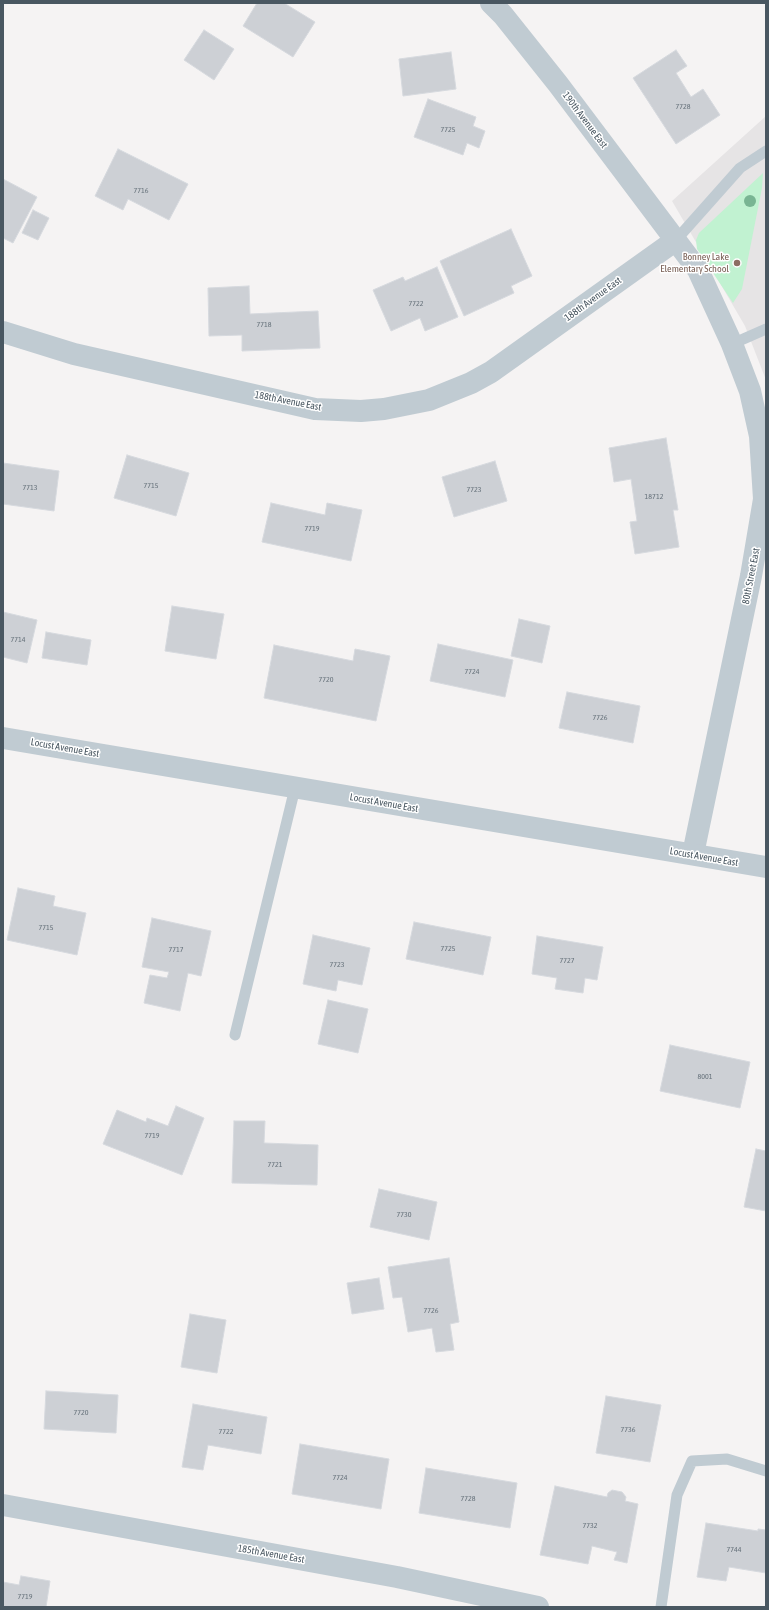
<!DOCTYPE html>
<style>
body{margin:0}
#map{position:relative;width:769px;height:1610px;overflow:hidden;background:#f5f3f3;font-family:"Asap Condensed",sans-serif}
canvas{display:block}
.frame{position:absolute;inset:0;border:4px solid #495761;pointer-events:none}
</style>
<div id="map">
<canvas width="769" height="1610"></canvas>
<div class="frame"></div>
</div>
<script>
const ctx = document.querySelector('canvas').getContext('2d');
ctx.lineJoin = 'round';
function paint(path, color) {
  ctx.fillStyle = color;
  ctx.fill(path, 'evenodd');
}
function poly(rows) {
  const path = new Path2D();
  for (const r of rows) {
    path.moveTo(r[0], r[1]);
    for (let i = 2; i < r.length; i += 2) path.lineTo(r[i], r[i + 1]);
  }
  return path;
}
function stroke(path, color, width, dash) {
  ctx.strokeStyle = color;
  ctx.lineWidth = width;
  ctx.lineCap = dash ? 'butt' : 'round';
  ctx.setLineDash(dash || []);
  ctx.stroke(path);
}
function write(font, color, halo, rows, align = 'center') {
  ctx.font = font + ' "Asap Condensed",sans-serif';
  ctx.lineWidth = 3;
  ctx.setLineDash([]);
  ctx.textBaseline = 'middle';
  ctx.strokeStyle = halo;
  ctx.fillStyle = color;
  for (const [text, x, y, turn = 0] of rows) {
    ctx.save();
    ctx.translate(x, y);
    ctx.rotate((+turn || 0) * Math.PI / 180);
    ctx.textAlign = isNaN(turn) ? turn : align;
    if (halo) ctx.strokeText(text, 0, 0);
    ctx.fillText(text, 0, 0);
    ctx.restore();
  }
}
paint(poly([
 [766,116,766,380,745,326,672,201]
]), '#e6e4e5');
paint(poly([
 [763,173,762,188,742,289,733,303,697,249,696,240,699,233]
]), '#c1f2d1');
const building = poly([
 [257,3,284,3,315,22,293,57,243,26,257,3],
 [204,30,234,49,214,80,184,60,204,30],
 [676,50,687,66,676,73,691,97,703,89,720,115,676,144,633,78,676,50],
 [451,52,456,89,403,96,399,59,451,52],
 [428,99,476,117,473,126,485,131,479,148,467,143,463,155,414,137,428,99],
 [118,149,188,184,169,220,128,199,123,210,95,196,118,149],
 [3,179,37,197,13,243,3,238,3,179],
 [33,210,49,218,38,240,22,233,33,210],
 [511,229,532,276,511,286,514,293,464,316,440,261,511,229],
 [437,267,458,317,425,331,420,318,391,331,373,290,403,277,405,281,437,267],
 [249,286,250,314,318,311,320,348,242,351,242,335,209,336,208,288,249,286],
 [666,438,678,510,673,510,679,547,635,554,630,522,637,521,631,479,614,482,609,448,666,438],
 [127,455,189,473,176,516,114,498,127,455],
 [495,461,507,501,454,517,442,477,495,461],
 [3,463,59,471,54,511,3,504,3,463],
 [271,503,325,515,327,503,362,510,351,561,262,542,271,503],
 [172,606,224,614,216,659,165,651,172,606],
 [3,612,37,620,27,663,3,657,3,612],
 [519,619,550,626,542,663,511,656,519,619],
 [46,632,91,640,87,665,42,658,46,632],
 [438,644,513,660,505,697,430,681,438,644],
 [274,645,353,661,355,649,390,656,376,721,264,698,274,645],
 [567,692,640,706,633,743,559,728,567,692],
 [18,888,55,896,53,906,86,913,77,955,7,940,18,888],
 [152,918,211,931,201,976,188,973,180,1011,144,1003,150,975,167,978,169,972,142,967,152,918],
 [414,922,491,937,483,975,406,959,414,922],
 [313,935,370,948,362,985,338,980,336,991,303,984,313,935],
 [537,936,603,947,597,980,585,978,583,993,555,989,557,978,532,974,537,936],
 [328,1000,368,1009,358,1053,318,1044,328,1000],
 [670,1045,750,1062,740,1108,660,1091,670,1045],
 [176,1106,204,1118,182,1175,103,1144,117,1110,146,1122,147,1118,168,1126,176,1106],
 [234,1121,265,1121,264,1143,318,1145,317,1185,232,1183,234,1121],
 [756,1149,766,1151,766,1211,744,1207,756,1149],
 [379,1189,437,1202,429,1240,370,1227,379,1189],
 [449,1258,459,1322,450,1324,454,1350,436,1352,432,1328,408,1332,402,1297,393,1298,388,1267,449,1258],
 [379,1278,384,1309,352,1314,347,1283,379,1278],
 [190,1314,226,1320,217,1373,181,1367,190,1314],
 [46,1391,118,1395,116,1433,44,1429,46,1391],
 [606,1396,661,1405,650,1462,596,1453,606,1396],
 [193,1404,267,1417,261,1454,208,1445,203,1470,182,1467,193,1404],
 [300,1444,389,1459,381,1509,292,1494,300,1444],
 [426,1468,517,1483,510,1528,419,1513,426,1468],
 [555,1486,607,1497,608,1493,612,1490,622,1492,626,1497,625,1501,638,1504,627,1563,614,1560,617,1552,592,1546,588,1564,540,1555,555,1486],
 [706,1523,758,1531,758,1529,766,1530,766,1573,729,1567,726,1581,697,1577,706,1523],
 [21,1576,50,1581,46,1607,3,1607,3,1582,19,1585,21,1576]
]);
paint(building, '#cdd0d5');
stroke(building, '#d6d9de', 1);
stroke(poly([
 [676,240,740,168,766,151],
 [732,344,766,329],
 [235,1035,295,788],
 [661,1607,677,1495,692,1461,727,1459,766,1471]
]), '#c0cbd2', 11);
stroke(poly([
 [491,3,503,15,558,84,698,270,732,344,750,391,760,436,764,499,751,576,693,854],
 [3,332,74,354,315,409,361,411,384,409,429,400,471,383,491,372,676,240],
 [3,1505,397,1577,538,1607]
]), '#c0cbd2', 22);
stroke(poly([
 [3,738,766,867]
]), '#c0cbd2', 22);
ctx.fillStyle = '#79b593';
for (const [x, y] of [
 [750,201]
]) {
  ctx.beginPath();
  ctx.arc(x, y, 6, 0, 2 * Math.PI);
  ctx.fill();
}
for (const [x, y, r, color] of [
 [737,263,4,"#8d6e63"]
]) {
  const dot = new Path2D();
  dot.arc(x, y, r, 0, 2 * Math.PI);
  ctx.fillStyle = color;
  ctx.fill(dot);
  stroke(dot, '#fff', 1.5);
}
write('8px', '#6a757e', null, [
 ["7728",683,106],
 ["7725",448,129],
 ["7716",141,190],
 ["7722",416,303],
 ["7718",264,324],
 ["7715",151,485],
 ["7713",30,487],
 ["7723",474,489],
 ["18712",654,496],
 ["7719",312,528],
 ["7714",18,639],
 ["7724",472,671],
 ["7720",326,679],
 ["7726",600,717],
 ["7715",46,927],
 ["7725",448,948],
 ["7717",176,949],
 ["7727",567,960],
 ["7723",337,964],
 ["8001",705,1076],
 ["7719",152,1135],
 ["7721",275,1164],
 ["7730",404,1214],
 ["7726",431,1310],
 ["7720",81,1412],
 ["7736",628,1429],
 ["7722",226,1431],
 ["7724",340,1477],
 ["7728",468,1498],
 ["7732",590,1525],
 ["7744",734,1549],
 ["7719",25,1596]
]);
write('10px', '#495761', '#fff', [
 ["190th Avenue East",585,120,53],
 ["188th Avenue East",593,299,-36],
 ["188th Avenue East",288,401,11],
 ["80th Street East",751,576,-79],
 ["Locust Avenue East",65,748,10],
 ["Locust Avenue East",384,803,10],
 ["Locust Avenue East",704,857,10],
 ["185th Avenue East",271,1554,10]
]);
write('10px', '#785e54', '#fff', [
 ["Bonney Lake",729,257],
 ["Elementary School",729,269]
], 'right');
</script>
